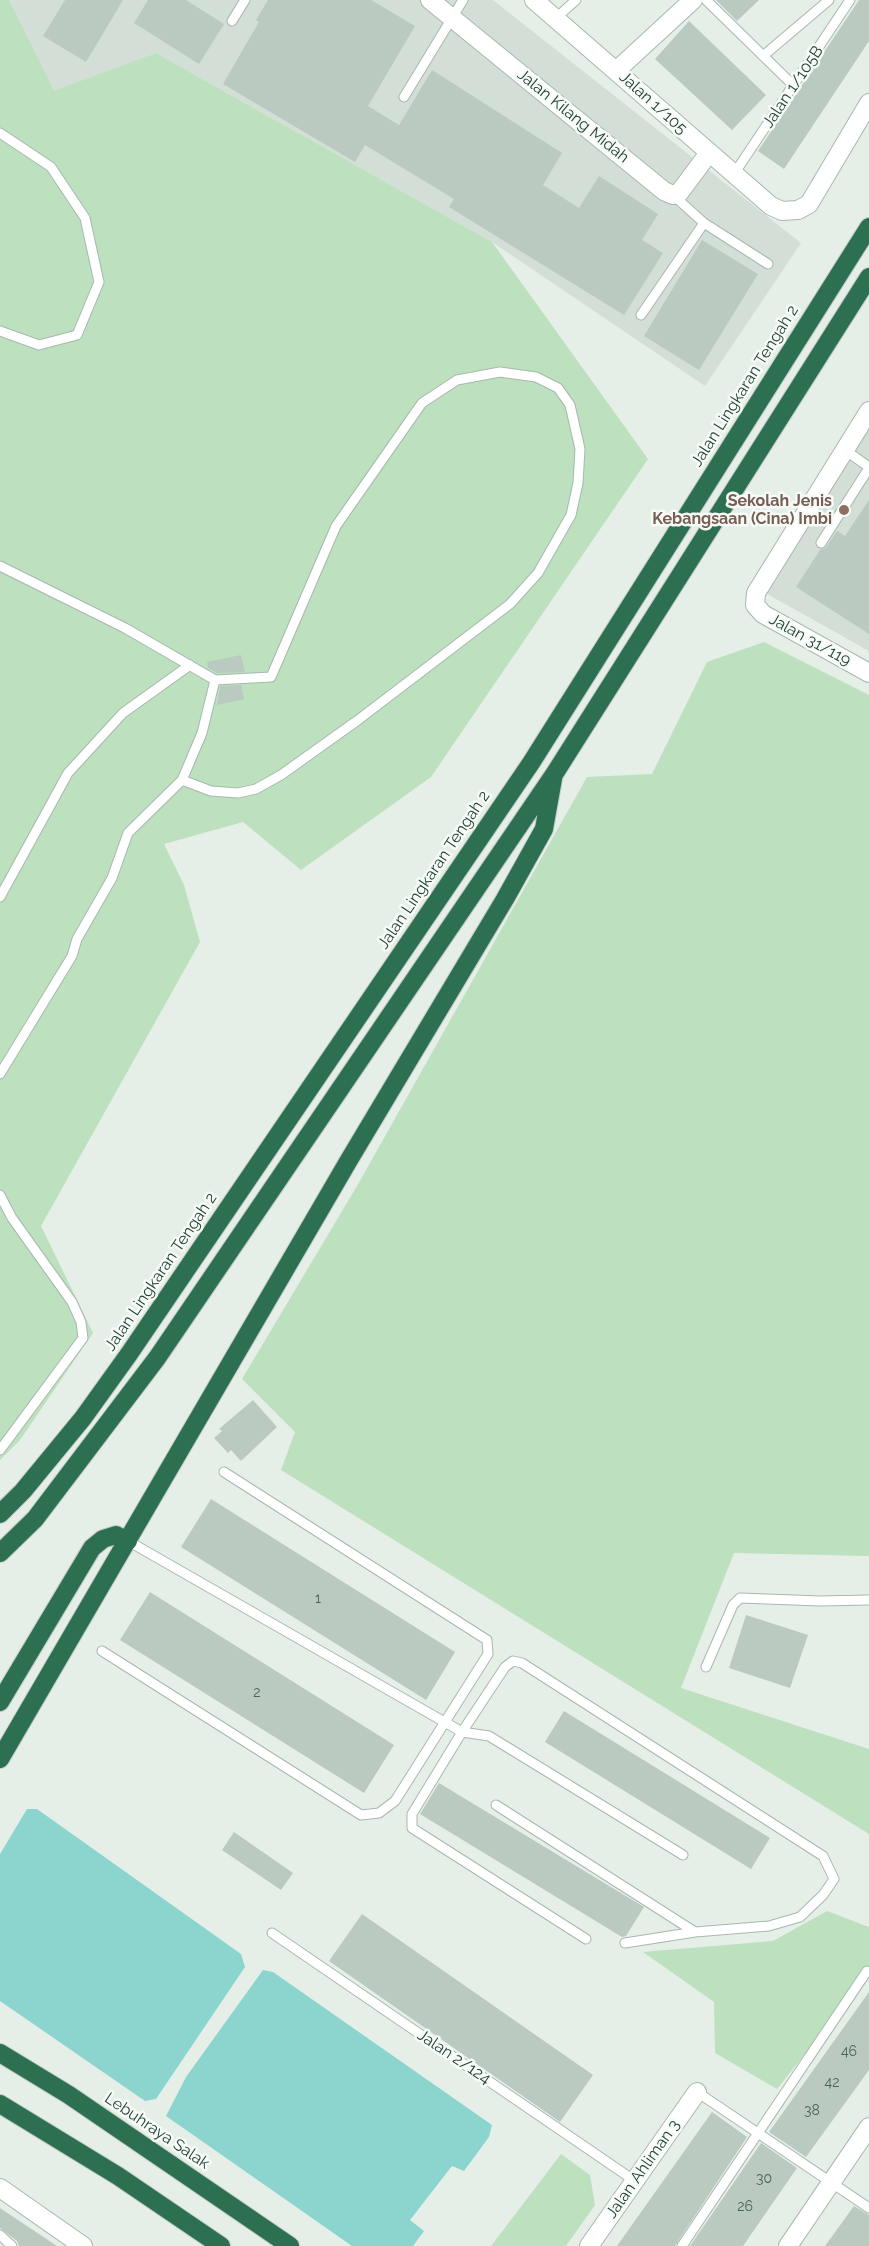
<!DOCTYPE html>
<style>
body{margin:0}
canvas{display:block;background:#e5efe8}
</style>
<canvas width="869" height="2246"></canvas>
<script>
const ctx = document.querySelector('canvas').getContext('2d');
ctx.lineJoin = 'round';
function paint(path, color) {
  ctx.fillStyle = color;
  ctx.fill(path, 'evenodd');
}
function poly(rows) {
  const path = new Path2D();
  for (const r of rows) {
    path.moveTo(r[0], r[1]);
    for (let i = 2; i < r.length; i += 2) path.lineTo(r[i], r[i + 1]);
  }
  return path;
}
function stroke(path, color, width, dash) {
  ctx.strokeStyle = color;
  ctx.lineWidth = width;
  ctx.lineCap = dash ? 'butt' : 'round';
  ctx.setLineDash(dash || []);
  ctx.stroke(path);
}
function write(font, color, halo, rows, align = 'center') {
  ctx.font = font + ' Raleway,sans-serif';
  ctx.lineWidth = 5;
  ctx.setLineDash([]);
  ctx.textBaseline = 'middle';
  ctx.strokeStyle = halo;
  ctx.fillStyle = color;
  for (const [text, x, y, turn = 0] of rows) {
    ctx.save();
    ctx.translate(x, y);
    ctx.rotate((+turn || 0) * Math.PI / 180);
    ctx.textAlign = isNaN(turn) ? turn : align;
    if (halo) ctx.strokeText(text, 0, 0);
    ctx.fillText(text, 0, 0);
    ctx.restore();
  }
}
paint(poly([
 [9,0,493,0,801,243,705,386,492,242,156,53,54,92],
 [869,426,869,651,767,594]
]), '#d3dfd6');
paint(poly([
 [0,0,9,0,54,91,156,53,492,242,648,459,431,777,301,870,243,822,164,844,184,885,200,942,41,1226,93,1333,20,1440,0,1460],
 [764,642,869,695,869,1556,734,1553,681,1688,869,1749,869,1834,281,1470,295,1432,242,1379,357,1186,587,777,652,774,707,662],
 [827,1911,869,1927,869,1973,777,2089,715,2053,714,2002,643,1952,773,1941],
 [561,2154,590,2175,595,2205,566,2246,491,2246]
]), '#bde0be');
paint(poly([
 [27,1809,37,1809,241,1954,245,1967,156,2099,145,2101,0,2001,0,1854],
 [263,1970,273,1972,492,2125,489,2137,464,2171,452,2166,410,2220,424,2231,413,2246,352,2246,166,2116,186,2077]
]), '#8bd5ce');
paint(poly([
 [65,0,123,0,86,62,43,36],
 [148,0,186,0,224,24,199,64,134,23],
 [268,0,371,0,415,26,368,106,399,125,432,70,562,153,543,185,579,208,599,176,658,214,642,240,663,253,624,315,449,207,454,199,365,145,355,162,223,84,259,22,256,20],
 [716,0,759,0,737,21],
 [859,0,869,0,869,41,784,169,758,151],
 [689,21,766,95,732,130,655,59],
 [702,240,758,274,699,370,644,336],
 [869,500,869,634,796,587,820,550,826,547,837,531,845,536],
 [241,655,245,672,217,673,208,668,207,662],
 [241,685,244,699,217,705,220,686],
 [253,1400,277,1427,241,1461,231,1450,228,1453,214,1438,222,1431,219,1429],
 [211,1499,455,1652,426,1700,181,1547],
 [150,1592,394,1745,364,1793,120,1640],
 [746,1615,808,1635,790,1688,729,1668],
 [564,1711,770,1838,751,1869,545,1742],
 [439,1783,644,1907,626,1936,622,1937,420,1814],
 [234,1832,293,1873,281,1890,222,1850],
 [362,1914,593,2075,560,2122,329,1961],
 [869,1992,869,2070,806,2157,769,2132],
 [712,2112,747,2137,675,2246,617,2246],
 [761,2143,797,2168,743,2246,690,2246],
 [854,2206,869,2215,869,2246,825,2246],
 [0,2208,57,2246,19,2246,17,2241,0,2228]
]), '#bacac0');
const lane = poly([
 [706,0,795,87],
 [556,18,576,0],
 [232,21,245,0],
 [763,56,829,0],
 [404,97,463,0],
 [0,133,51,167,85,218,99,282,77,335,39,345,0,331],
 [734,174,850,0],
 [673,195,704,223,768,264],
 [641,315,704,223],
 [845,450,869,467],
 [821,543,869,468],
 [0,566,125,628,215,680,271,677,336,526,422,403,457,380,500,372,536,377,558,388,570,405,580,449,578,483,571,515,538,573,510,604,358,720,281,775,256,789,238,793,211,791,182,780],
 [0,897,68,773,123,713,190,665],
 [0,1074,72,956,77,939,112,878,128,833,182,780,202,733,215,680],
 [0,1195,12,1218,72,1302,81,1322,83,1338,0,1450],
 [128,1541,462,1732,505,1667,513,1661,522,1663,823,1856,834,1879,823,1895,800,1917,769,1926,695,1932,625,1943],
 [102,1651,361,1815,379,1813,395,1801,488,1654,487,1640,224,1472],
 [706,1667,733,1605,740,1598,820,1601,869,1600],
 [496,1805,695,1932],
 [272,1933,635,2181],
 [586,1939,412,1828,412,1814,462,1732,489,1736,683,1855],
 [697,2092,869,2208],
 [0,2235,12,2246],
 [682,2246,867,1971]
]);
const street = poly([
 [430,0,664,191,673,195,679,193,709,153],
 [534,0,771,206,782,211,798,210,809,204,869,103],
 [617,70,693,0],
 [869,411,756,593,755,605,763,614,869,673],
 [0,2188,83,2246],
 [589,2246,697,2092],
 [788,2246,869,2127]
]);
const highway = poly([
 [0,1514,23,1491,83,1418,129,1354,531,763,869,227],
 [0,1553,35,1519,157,1358,555,773,869,277],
 [0,1702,92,1548,103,1539,116,1535,128,1541],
 [0,1759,349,1160,505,899,544,829,553,779],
 [0,2053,69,2095,290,2246],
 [0,2104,118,2176,221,2246]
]);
stroke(lane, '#a7b8ae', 11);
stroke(street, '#a7b8ae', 20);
stroke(highway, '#c1cac6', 20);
stroke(lane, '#fff', 9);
stroke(street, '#fff', 18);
stroke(highway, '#2d6f51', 18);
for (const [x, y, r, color] of [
 [844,510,6,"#8d6e63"]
]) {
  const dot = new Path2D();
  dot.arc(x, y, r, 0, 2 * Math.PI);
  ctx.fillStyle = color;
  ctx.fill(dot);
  stroke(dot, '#f6fbf7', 2);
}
write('14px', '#496456', null, [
 ["1",318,1599],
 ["2",257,1693],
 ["46",849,2052],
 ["42",832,2083],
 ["38",812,2111],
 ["30",764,2179],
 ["26",745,2207]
]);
write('16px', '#234232', '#f6fbf7', [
 ["Jalan 1/105B",793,87,-56],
 ["Jalan 1/105",653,103,42],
 ["Jalan Kilang Midah",573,116,39],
 ["Jalan Lingkaran Tengah 2",745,386,-58],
 ["Jalan 31/119",810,640,29],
 ["Jalan Lingkaran Tengah 2",434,870,-56],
 ["Jalan Lingkaran Tengah 2",161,1272,-56],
 ["Jalan 2/124",454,2057,34],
 ["Lebuhraya Salak",157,2131,34],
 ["Jalan Ahliman 3",643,2169,-55]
]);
write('bold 16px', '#785e54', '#f6fbf7', [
 ["Sekolah Jenis",832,501],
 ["Kebangsaan (Cina) Imbi",832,519]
], 'right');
</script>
